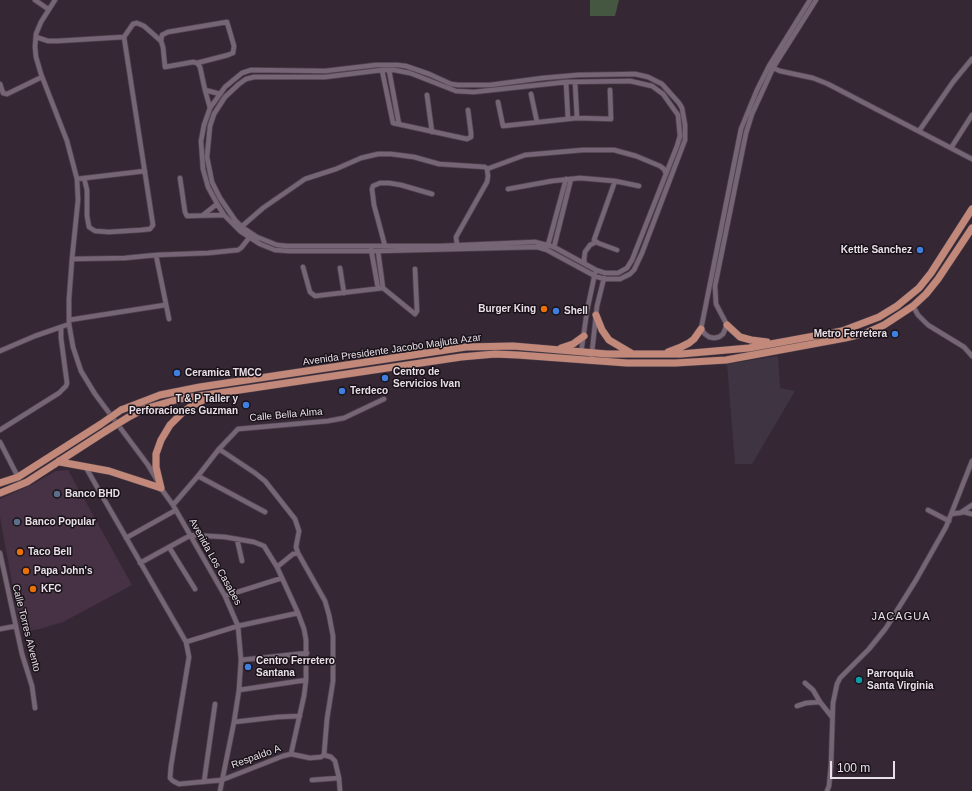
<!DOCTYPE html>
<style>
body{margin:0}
#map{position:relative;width:972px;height:791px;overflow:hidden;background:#362735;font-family:Helvetica,sans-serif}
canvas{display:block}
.scale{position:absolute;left:830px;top:761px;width:65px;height:18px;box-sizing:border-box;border:2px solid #e9dfe8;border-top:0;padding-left:5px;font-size:12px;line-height:14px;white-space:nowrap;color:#e9dfe8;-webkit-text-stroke:3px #191319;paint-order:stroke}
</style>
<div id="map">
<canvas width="972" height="791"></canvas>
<div class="scale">100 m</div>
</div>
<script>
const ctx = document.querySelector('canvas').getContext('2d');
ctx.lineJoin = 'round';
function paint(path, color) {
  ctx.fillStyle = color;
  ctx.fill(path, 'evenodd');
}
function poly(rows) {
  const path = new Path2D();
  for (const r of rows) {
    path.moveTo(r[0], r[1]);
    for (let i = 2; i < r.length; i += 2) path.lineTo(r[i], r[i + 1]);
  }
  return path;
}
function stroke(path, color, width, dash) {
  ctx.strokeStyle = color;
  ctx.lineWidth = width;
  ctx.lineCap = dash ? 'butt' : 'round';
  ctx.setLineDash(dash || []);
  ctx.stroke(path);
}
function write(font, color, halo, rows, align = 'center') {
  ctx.font = font + ' Helvetica,sans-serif';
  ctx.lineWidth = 3;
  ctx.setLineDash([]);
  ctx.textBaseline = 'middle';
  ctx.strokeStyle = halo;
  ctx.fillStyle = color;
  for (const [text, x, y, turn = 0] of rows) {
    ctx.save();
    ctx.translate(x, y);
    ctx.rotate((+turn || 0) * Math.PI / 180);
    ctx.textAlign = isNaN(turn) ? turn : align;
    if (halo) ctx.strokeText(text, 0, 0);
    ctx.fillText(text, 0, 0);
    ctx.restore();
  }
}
paint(poly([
 [68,470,132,585,63,622,40,629,21,632,0,517,0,499,33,484,56,471]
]), '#463244');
paint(poly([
 [778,356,780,388,795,391,752,464,735,464,727,364]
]), '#3e3442');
paint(poly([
 [590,0,619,0,615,16,590,16]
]), '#455740');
const minor = poly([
 [35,0,48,9],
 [55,0,41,22,36,34,35,47,36,57,41,74,67,141,77,179,78,200,72,259,69,299,69,324,73,347,81,371,95,394,148,465,157,480],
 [810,0,769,66,757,90,741,129,701,329,705,334,709,337,714,338,719,337,723,334,727,325,716,304,715,286,746,133,752,114,773,68,816,0],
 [36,37,48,41,57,41,124,37],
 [161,41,162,35,168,32,227,22,234,46,233,53,228,55,197,63],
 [376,65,397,65,406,66,429,74,451,84,458,85,490,85,543,78,578,75,635,74,648,77,662,84,679,103,682,108,685,125,685,140,642,253,634,270,630,274,620,279,604,279,595,276,547,250,537,247,378,251,289,251,275,250,260,244,240,231,224,215,219,207,208,187,203,169,201,141,204,125,210,108,225,87,242,73,251,70,325,71,376,65],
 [771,67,780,71,813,78,828,84,972,159],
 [382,70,394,70,410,73,456,91,474,92,566,82,630,81,652,86,663,94,678,115,680,136,677,146,632,260,627,268,618,273,605,273,596,270,554,247,535,242,440,246,287,246,277,245,257,237,242,227,235,220,220,198,212,182,207,157,210,126,214,114,225,97,239,84,246,79,254,77,325,77,382,70],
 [382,70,393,123,467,139,471,137,471,133,468,110],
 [389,70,399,124],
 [566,82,568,119],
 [575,82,577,118],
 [0,84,3,93,7,94,42,77],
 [205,90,220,94],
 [531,94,537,122],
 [427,95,432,132],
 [498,102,503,126,577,118,611,119,610,90],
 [919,131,953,82,972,59],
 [951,148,972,115],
 [487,169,525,155,583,150,614,150,636,156,660,166,664,169,666,174],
 [84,178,87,190,87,216,89,227,95,231,109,232,141,230,150,229,153,225,124,37,133,24,137,23,144,26,161,41,163,47,165,67,193,62,197,63,200,67,205,90,210,108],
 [180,178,185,212,187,216,224,215],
 [77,179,145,171],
 [615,181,594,240,598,243,617,250],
 [508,189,552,181,580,178,615,181,639,186],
 [203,215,217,204],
 [240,228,263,208,305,179,336,169,361,158,378,154,391,154,414,157,439,164,485,167,487,169,488,176,487,182,456,237,457,245],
 [548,245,566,179],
 [385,246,374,205,372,189,373,186,380,183,389,183,401,185,432,194],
 [554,247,571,179],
 [371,249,378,288],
 [378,251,383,288],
 [156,255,169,319],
 [72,259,125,258,156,255,208,253,238,250,241,248,249,238],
 [585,264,584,260,585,252,590,245,596,242],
 [303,267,310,292,315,296,383,288,415,314,417,311,415,269],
 [340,268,344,293],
 [913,306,918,315,928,325,964,347,972,356],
 [69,320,165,305],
 [0,351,35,336,61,327],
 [581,353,587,311,595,273],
 [591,361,597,306,604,278],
 [0,430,59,393,66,386,67,383,61,338,61,327,69,324],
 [0,442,18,477],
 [219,449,255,473,265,481,295,519,299,531,296,547,298,553,325,601,329,615,333,636,333,681,327,719,324,755],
 [85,466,186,642,189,657,171,766,170,778,173,781,179,784,222,780,283,756,291,754,310,758,321,757,324,755,331,757,335,761,339,778,340,791],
 [198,476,265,512],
 [160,487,173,505,225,596,238,626,241,660,239,690,234,722,220,791],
 [173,505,198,476,219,449,238,429,328,421,344,418,384,399],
 [928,510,949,521],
 [960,513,972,505],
 [952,514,964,512,972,514],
 [126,538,176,510],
 [237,539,242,561],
 [169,547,195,589],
 [0,553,22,654,32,686,35,708],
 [140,563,191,535,225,537,254,542,264,546,277,567,298,613,304,629,306,640,306,680,304,696,291,754],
 [277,567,293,554,298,553],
 [225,596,282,578],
 [0,629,16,626],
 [186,642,238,626,298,613],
 [241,660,307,653],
 [805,683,813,690,820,702,832,717],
 [239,690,306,680],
 [797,706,806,703,820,702],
 [234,722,278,717,300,716],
 [312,780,339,778],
 [204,782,215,704],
 [827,791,829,786,831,765,833,703,837,684,840,678,869,649,886,628,916,580,946,527,972,461]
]);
const primary = poly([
 [596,315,602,330,609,340,631,353],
 [727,325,740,337,751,340,767,342],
 [561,348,573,344,584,336],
 [668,352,681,347,689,343,694,339,701,329],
 [121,410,160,395,200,387,466,347,513,346,607,354,681,354,749,348,842,331,879,317,897,306,919,288,931,273,972,209],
 [127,418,144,409,179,399,461,357,495,354,518,355,627,363,675,363,726,360,845,338,866,333,884,325,913,306,926,294,938,279,972,228],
 [59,461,60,462,109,471,161,488],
 [0,483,18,477,101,424],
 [161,488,156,467,156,454,161,440,170,425,182,413,190,407,211,396],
 [0,493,27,482,106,431]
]);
stroke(minor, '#4e424d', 6);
stroke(primary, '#4e424d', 8);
stroke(minor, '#766575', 4.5);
stroke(primary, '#c28879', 7);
const primaryBridge = poly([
 [101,424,121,410],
 [106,431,127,418]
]);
stroke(primaryBridge, '#4e424d', 8, []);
stroke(primaryBridge, '#c28879', 7);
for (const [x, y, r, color] of [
 [920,250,4,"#3f7fe0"],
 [544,309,4,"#e8710a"],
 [556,311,4,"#3f7fe0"],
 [895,334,4,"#3f7fe0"],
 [177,373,4,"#3f7fe0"],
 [385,378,4,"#3f7fe0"],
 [342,391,4,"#3f7fe0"],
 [246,405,4,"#3f7fe0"],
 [57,494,4,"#5c6f8a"],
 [17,522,4,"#5c6f8a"],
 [20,552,4,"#e8710a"],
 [26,571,4,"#e8710a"],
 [33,589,4,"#e8710a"],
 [248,667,4,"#3f7fe0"],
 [859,680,4,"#0f9aa8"]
]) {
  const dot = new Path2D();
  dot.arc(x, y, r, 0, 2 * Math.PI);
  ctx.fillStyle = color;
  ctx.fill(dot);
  stroke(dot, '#191319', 1.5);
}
write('bold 10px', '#e9dfe8', '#191319', [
 ["Kettle Sanchez",912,250,"right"],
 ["Burger King",536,309,"right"],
 ["Shell",564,311],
 ["Metro Ferretera",887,334,"right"],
 ["Centro de",393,372],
 ["Servicios Ivan",393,384],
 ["Ceramica TMCC",185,373],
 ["Terdeco",350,391],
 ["T & P Taller y",238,399,"right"],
 ["Perforaciones Guzman",238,411,"right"],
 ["Banco BHD",65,494],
 ["Banco Popular",25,522],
 ["Taco Bell",28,552],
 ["Papa John's",34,571],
 ["KFC",41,589],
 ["Centro Ferretero",256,661],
 ["Santana",256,673],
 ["Parroquia",867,674],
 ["Santa Virginia",867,686]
], 'left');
write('10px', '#e9dfe8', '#191319', [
 ["Avenida Presidente Jacobo Majluta Azar",392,350,-8],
 ["Calle Bella Alma",286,415,-5],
 ["Avenida Los Casabes",215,562,61],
 ["Calle Torres Alvento",26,628,76],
 ["Respaldo A",256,757,-20]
]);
ctx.letterSpacing = '1px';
write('11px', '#e9dfe8', '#191319', [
 ["JACAGUA",901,617]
]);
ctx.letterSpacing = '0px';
</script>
